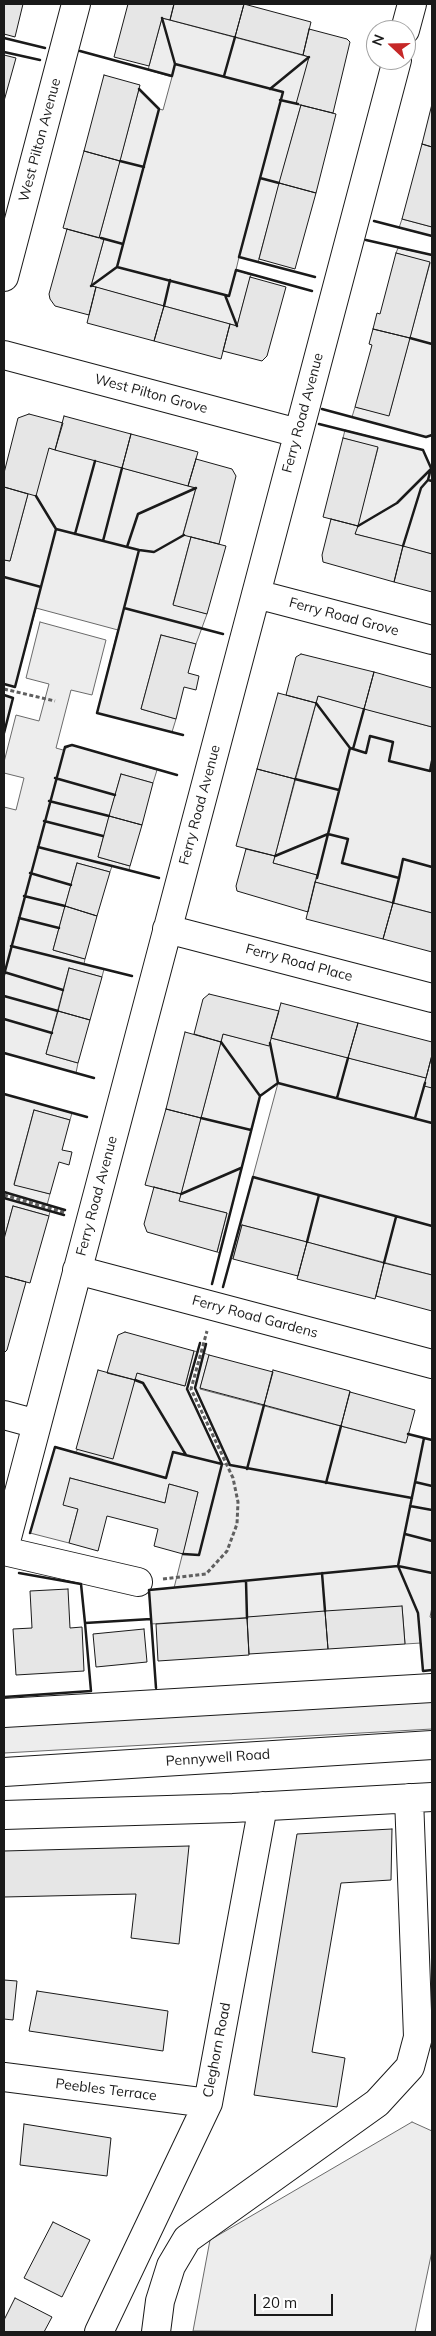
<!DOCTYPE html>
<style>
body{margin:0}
#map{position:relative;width:436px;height:2336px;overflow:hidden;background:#fff;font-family:Mulish,sans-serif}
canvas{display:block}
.frame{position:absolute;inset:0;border:5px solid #1a1a1a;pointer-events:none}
.north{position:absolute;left:366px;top:20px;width:50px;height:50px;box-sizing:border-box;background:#fff;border:1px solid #a3a3a3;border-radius:50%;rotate:291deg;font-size:14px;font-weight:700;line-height:20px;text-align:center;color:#1a1a1a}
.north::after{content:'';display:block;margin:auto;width:18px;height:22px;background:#c62828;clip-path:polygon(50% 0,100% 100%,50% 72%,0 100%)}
.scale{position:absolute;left:254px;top:2294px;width:79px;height:22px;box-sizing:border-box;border:2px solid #1a1a1a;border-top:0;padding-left:6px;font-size:15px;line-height:18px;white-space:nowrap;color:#1a1a1a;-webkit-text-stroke:4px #fff;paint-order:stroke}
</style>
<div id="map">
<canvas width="436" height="2336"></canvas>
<div class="frame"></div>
<div class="north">N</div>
<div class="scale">20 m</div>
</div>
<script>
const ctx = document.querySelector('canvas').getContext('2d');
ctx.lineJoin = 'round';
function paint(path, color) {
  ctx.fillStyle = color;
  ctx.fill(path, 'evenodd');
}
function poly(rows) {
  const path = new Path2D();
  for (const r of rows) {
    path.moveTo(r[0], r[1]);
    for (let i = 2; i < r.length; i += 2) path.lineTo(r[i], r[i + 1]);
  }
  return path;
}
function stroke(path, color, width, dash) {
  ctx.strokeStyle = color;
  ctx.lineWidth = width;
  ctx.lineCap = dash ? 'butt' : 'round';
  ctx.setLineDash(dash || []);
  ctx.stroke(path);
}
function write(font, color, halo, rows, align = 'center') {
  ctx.font = font + ' Mulish,sans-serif';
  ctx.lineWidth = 4;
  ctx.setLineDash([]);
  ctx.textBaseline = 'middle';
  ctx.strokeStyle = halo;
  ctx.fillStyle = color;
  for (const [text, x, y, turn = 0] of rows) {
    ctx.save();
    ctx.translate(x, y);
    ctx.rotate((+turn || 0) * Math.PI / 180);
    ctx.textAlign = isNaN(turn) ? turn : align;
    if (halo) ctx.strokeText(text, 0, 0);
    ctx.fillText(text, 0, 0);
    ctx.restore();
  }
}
const built = poly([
 [162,18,309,57,301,105,258,262,239,257,236,270,251,275,237,326,91,286,104,239,99,238,139,89,159,109,163,110,172,77,148,70,162,18],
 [402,219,432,227,432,236,399,228,402,219],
 [398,248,432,255,432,435,426,437,352,417,355,407,389,415,430,263,396,253,398,248],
 [345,430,423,450,431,468,432,464,432,554,355,534,378,448,343,438,345,430],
 [49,448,196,488,183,534,191,537,173,604,207,614,196,644,161,635,141,709,176,719,172,732,97,713,118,630,36,608,15,687,4,684,4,560,10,561,28,494,49,448],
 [40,622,106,640,92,695,71,690,56,748,63,750,72,745,157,770,153,783,121,774,98,857,130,866,129,870,112,866,110,872,77,863,53,950,85,959,84,964,104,969,102,977,69,968,63,990,46,1054,78,1063,76,1073,4,1053,4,807,16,810,24,778,4,773,4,762,16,715,39,721,49,684,26,678,40,622],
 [4,695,13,698,4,733,4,695],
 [318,696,432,727,432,913,315,882,317,875,273,863,318,696],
 [223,1034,269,1045,271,1038,426,1078,424,1085,432,1088,432,1275,242,1225,233,1259,231,1258,278,1083,260,1096,220,1253,217,1252,227,1213,179,1201,223,1034],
 [4,1094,72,1113,70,1120,34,1110,14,1184,50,1194,47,1205,4,1192,4,1094],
 [4,1198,50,1211,49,1216,13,1206,4,1239,4,1198],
 [194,1351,198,1352,187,1389,222,1464,230,1465,195,1388,204,1353,209,1355,200,1389,405,1443,408,1434,432,1440,432,1607,430,1617,432,1618,432,1670,423,1671,421,1643,405,1644,402,1607,151,1624,149,1590,174,1588,198,1492,169,1484,165,1503,70,1478,78,1509,69,1543,30,1533,55,1447,75,1453,137,1373,185,1386,194,1351],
 [432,1700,432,1729,4,1753,4,1724,432,1700],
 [412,2122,432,2131,432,2251,415,2332,193,2331,210,2240,412,2122]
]);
paint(built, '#ededed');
stroke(built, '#6a6a6a', 1);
const building = poly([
 [4,4,23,4,15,37,4,34,4,4],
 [128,4,174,4,170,20,162,18,149,66,114,57,128,4],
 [174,4,244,4,235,37,170,20,174,4],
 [244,4,311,22,303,55,235,37,244,4],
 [309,29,347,39,350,42,333,113,296,104,309,57,303,55,309,29],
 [4,55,16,58,4,101,4,55],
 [104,75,140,85,120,161,84,151,104,75],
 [432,104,432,147,422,144,432,104],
 [301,105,336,114,316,193,279,183,301,105],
 [422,144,432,147,432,227,402,219,422,144],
 [84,151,120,161,99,238,63,228,84,151],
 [279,183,316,193,295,269,259,259,279,183],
 [67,229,104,239,91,286,96,287,89,315,55,306,50,299,49,294,67,229],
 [396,253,430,262,410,338,373,329,377,313,380,314,396,253],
 [250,277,286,287,267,356,262,361,223,351,230,324,237,326,250,277],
 [96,287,164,306,154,341,87,323,96,287],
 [164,306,230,324,221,359,154,341,164,306],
 [373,329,410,338,389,416,355,407,372,345,369,344,373,329],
 [29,414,63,423,55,450,49,448,36,496,4,487,4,473,18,418,29,414],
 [64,416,131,434,122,468,55,450,64,416],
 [131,434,198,452,188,486,122,468,131,434],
 [343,438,378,447,358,526,323,517,343,438],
 [196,459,232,469,236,476,219,544,183,535,196,488,188,486,196,459],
 [4,487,28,494,10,561,4,560,4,487],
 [331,519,358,526,355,534,403,546,394,582,323,562,322,555,331,519],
 [191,537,226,546,207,614,173,605,191,537],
 [403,546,432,554,432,592,394,582,403,546],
 [161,635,196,644,188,673,199,676,196,690,184,687,176,719,141,709,161,635],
 [301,654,374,672,364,709,318,696,316,703,286,695,296,657,301,654],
 [374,672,432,688,432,727,364,709,374,672],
 [278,693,316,703,295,779,257,769,278,693],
 [257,769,295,779,275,856,236,846,257,769],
 [121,774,153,783,142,825,109,816,121,774],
 [109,816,142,825,130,866,98,857,109,816],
 [246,849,275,856,273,863,317,875,308,912,237,891,236,886,246,849],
 [77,863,110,872,97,916,65,906,77,863],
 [315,882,393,903,383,939,306,919,315,882],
 [393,903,432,913,432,952,383,939,393,903],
 [65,906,97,916,85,959,53,950,65,906],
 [69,968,102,977,90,1020,58,1011,69,968],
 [209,994,279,1011,269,1046,223,1034,221,1042,194,1034,203,999,209,994],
 [281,1003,358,1023,348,1058,271,1038,281,1003],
 [58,1011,90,1020,78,1063,46,1054,58,1011],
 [358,1023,432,1042,432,1055,426,1078,348,1058,358,1023],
 [185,1032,221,1042,201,1118,166,1109,185,1032],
 [432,1055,432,1088,424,1086,432,1055],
 [166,1109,201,1118,181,1194,145,1185,166,1109],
 [34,1110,70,1120,62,1150,72,1152,69,1165,59,1162,50,1194,14,1185,34,1110],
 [154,1187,181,1194,179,1201,227,1213,217,1252,147,1232,144,1224,154,1187],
 [13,1206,49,1216,30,1283,4,1276,4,1239,13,1206],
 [242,1225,307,1242,298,1276,233,1259,242,1225],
 [307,1242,384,1263,375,1299,297,1279,307,1242],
 [384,1263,432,1275,432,1311,376,1296,384,1263],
 [4,1276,26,1282,7,1350,4,1353,4,1276],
 [125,1332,194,1351,185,1386,137,1373,135,1380,107,1373,118,1335,125,1332],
 [209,1355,273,1372,264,1405,200,1388,209,1355],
 [98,1370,135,1380,113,1459,76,1449,98,1370],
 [273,1370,350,1391,341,1426,264,1405,273,1370],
 [350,1392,415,1410,406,1443,341,1426,350,1392],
 [70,1478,165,1503,169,1484,198,1492,183,1554,154,1546,158,1529,107,1516,98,1551,69,1543,78,1509,63,1505,70,1478],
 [68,1589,70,1628,82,1627,84,1671,16,1675,13,1629,32,1628,30,1591,68,1589],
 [402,1606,405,1644,328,1649,325,1611,402,1606],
 [325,1611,328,1649,249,1654,247,1617,325,1611],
 [247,1618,249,1655,158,1661,156,1624,247,1618],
 [144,1629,147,1662,96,1667,93,1634,144,1629],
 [392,1829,391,1880,341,1883,312,2052,345,2058,337,2107,254,2095,297,1834,392,1829],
 [189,1846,179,1944,131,1938,136,1894,4,1897,4,1851,189,1846],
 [4,1980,17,1981,13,2020,4,2019,4,1980],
 [37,1991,168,2011,163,2051,29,2031,37,1991],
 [24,2124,111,2138,107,2176,20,2165,24,2124],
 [53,2222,90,2240,62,2297,24,2278,53,2222],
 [15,2298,52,2317,44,2332,4,2332,4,2320,15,2298]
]);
paint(building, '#e6e6e6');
stroke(building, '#1a1a1a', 1);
const minor = poly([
 [405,30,412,4],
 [4,277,76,4],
 [4,355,298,433],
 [256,594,432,640],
 [167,929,432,998],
 [77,1270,432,1364],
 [4,1415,37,1424],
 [4,1549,397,60],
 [4,1551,138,1582],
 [4,1713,432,1688],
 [4,1772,432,1745],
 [4,1815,233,1808,432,1797],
 [4,2077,208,2103],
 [99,2332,208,2103,263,1806],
 [156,2332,160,2301,171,2266,187,2239,377,2103,410,2067,418,2037,409,1798]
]);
stroke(minor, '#1a1a1a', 30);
stroke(poly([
 [4,689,55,701],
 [4,1195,66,1213],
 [163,1579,206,1574,227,1551,237,1524,238,1502,233,1478,191,1389,207,1331]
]), '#5f5f5f', 3, [4, 2.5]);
stroke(minor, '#fff', 28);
stroke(poly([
 [162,18,175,64],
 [4,38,45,48],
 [80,51,172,76,175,64,283,92,239,257,315,277],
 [4,52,40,60],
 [224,76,235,37],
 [139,89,159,109,117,267,229,296,236,270,312,291],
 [270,89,309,57],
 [280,100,298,104],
 [120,161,144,167],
 [260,178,279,183],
 [374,221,432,236],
 [101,238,123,244],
 [366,240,432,255],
 [91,286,117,267],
 [225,295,237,326],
 [164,306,170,280],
 [410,338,432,344],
 [322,409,426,437,432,435],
 [319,424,423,450,431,468,428,480,432,481],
 [36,496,56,529],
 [358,526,397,503,430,470],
 [75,534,95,461],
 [103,541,122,468],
 [403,546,421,488,428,480],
 [127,547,138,514,196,488],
 [139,550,154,552,184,535],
 [4,577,41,587],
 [124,608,223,634],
 [4,684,15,687,56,529,139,550,97,713,183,735],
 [4,695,13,698,4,733],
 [316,703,350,748],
 [353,749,364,709],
 [432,761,430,771,389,761,393,742,370,736,366,753,350,748,328,834,348,839,342,863,399,878,403,859,432,867],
 [55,778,115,795],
 [295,779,339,790],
 [49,801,109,816],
 [44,821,103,836],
 [38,847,159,878],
 [275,856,328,834],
 [30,873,71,885],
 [317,878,328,834],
 [24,896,65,906],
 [393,903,399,878],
 [19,918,59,928],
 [11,946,132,976],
 [4,972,63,990],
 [4,975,65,747,72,745,177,775],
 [4,996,58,1011],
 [4,1019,52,1033],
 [221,1042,260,1096],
 [270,1043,278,1083],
 [4,1053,94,1078],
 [4,1094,87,1117],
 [337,1098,348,1058],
 [201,1118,251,1130],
 [415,1118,425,1083],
 [4,1192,65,1210],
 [181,1194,241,1168],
 [4,1198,64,1215],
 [307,1242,319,1195],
 [384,1263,396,1217],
 [212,1284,260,1096,278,1083,432,1123],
 [223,1287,253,1177,432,1226],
 [206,1344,195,1388,230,1465,412,1498],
 [135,1380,143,1383,186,1455],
 [408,1434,424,1438],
 [432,1440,424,1438,398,1566,418,1613,423,1671,432,1670],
 [247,1469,264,1405],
 [415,1482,432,1486],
 [326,1483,341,1426],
 [410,1506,432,1510],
 [30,1533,55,1447,166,1478,173,1452,222,1464],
 [405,1534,432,1541],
 [183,1554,199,1555,222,1464,187,1389,200,1343],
 [19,1573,81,1584,85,1623,151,1619],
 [322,1573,325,1611],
 [246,1581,247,1618],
 [156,1688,149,1590,398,1566,432,1573],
 [4,1697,91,1691,85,1623]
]), '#1a1a1a', 2.5);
write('14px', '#1a1a1a', '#fff', [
 ["West Pilton Avenue",40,140,-75],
 ["West Pilton Grove",151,394,15],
 ["Ferry Road Avenue",303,413,-75],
 ["Ferry Road Grove",344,617,15],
 ["Ferry Road Avenue",200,805,-75],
 ["Ferry Road Place",299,963,15],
 ["Ferry Road Avenue",97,1196,-75],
 ["Ferry Road Gardens",255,1317,15],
 ["Pennywell Road",218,1758,-4],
 ["Cleghorn Road",217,2050,-79],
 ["Peebles Terrace",106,2090,7]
]);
</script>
